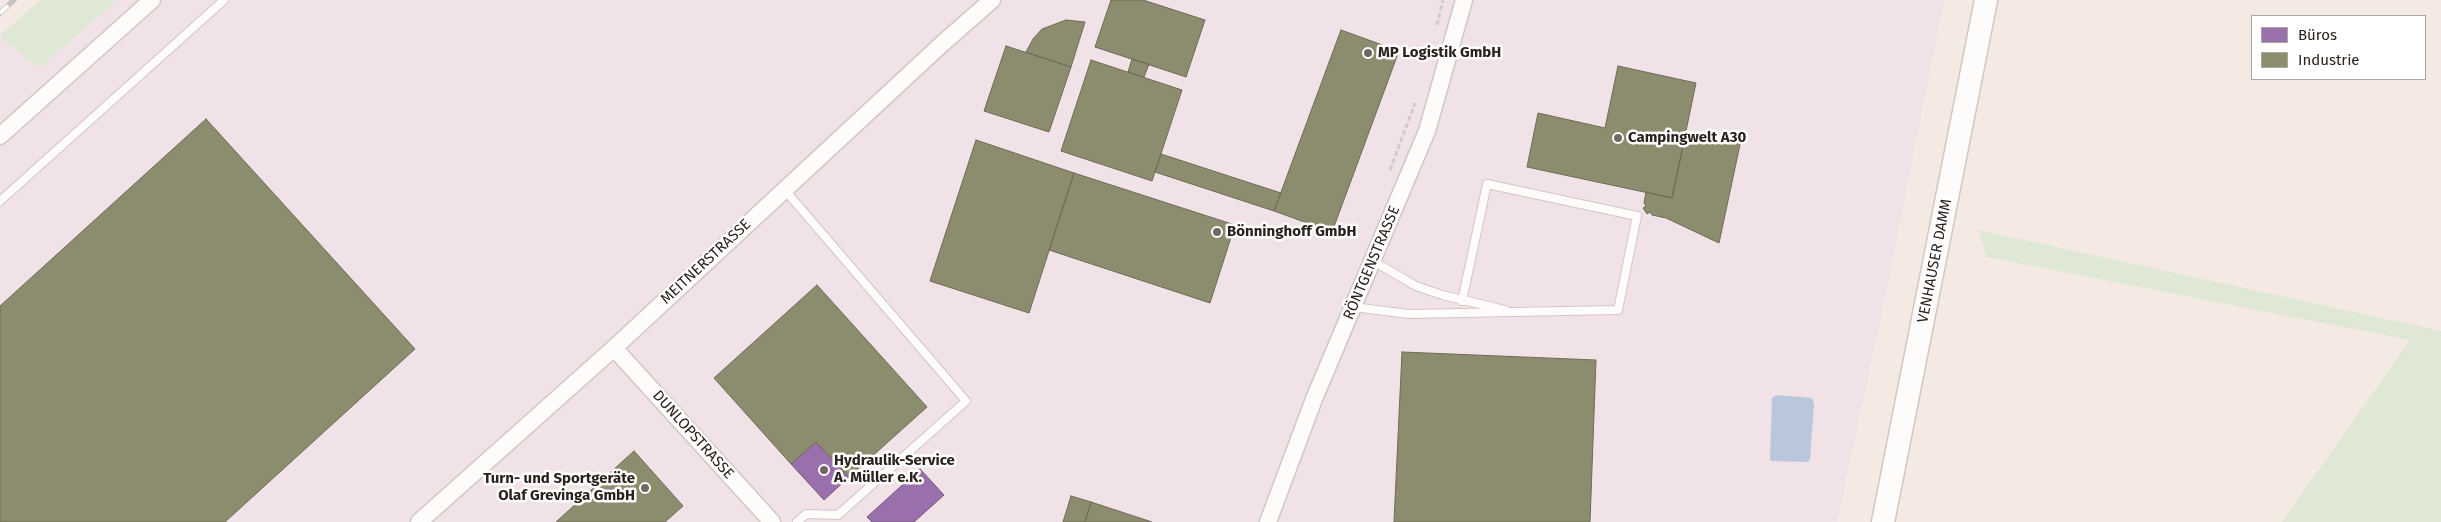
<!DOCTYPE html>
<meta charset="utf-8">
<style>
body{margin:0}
#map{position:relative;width:2441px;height:522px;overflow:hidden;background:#f5e9e3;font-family:"Fira Sans",sans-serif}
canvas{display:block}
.legend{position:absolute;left:2251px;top:15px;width:175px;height:65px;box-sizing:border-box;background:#fff;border:1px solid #aaa6a4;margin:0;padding:6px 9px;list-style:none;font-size:15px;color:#2b211c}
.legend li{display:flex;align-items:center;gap:10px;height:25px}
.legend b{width:25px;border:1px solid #aaa6a4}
</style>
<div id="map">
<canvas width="2441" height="522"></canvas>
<ul class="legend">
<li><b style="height:14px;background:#9970ab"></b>Büros</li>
<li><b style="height:14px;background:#8c8c6e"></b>Industrie</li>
</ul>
</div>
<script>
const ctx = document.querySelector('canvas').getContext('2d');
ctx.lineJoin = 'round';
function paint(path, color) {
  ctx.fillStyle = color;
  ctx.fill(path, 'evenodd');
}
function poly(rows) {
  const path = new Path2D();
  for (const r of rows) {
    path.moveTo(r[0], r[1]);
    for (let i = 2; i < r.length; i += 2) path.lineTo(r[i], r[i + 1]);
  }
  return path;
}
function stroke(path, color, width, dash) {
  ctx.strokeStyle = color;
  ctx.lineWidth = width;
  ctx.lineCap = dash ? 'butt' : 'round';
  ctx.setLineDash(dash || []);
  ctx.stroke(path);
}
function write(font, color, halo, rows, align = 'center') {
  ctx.font = font + ' "Fira Sans",sans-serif';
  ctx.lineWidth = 5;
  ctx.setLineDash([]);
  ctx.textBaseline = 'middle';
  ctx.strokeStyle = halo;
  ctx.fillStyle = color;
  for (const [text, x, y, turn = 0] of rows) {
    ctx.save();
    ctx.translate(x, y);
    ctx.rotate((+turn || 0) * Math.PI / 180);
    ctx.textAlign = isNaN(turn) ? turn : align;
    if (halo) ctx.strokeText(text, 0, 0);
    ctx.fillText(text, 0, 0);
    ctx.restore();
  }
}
paint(poly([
 [117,0,1944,0,1885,298,1837,522,0,522,0,36,39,68]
]), '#f1e2e8');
paint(poly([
 [40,0,117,0,39,68,0,36],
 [1978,230,2441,331,2441,522,2282,522,2410,340,1987,257]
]), '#dfe8d4');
paint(poly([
 [1777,395,1812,398,1814,404,1810,459,1808,462,1771,461,1770,458,1772,398]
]), '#bac6db');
const offices = poly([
 [816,442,849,477,824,500,791,464,816,442],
 [920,469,944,495,914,522,872,522,867,517,920,469]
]);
paint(offices, '#9970ab');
stroke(offices, '#785880', 1);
const industry = poly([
 [1111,0,1143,0,1205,20,1186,77,1095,47,1111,0],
 [1066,20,1085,22,1071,67,1026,52,1033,39,1042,29,1066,20],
 [1341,30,1399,51,1332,232,1274,211,1341,30],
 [1006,46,1071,67,1049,132,984,111,1006,46],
 [1132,59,1149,64,1144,77,1128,72,1132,59],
 [1091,60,1182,90,1152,181,1061,151,1091,60],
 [1618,66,1696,83,1672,198,1527,167,1538,113,1605,128,1618,66],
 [206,119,415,349,225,522,0,522,0,306,206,119],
 [976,140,1074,173,1029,313,930,281,976,140],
 [1741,140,1719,243,1666,218,1652,215,1650,212,1647,214,1643,208,1646,206,1644,203,1646,192,1672,198,1684,142,1741,140],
 [1161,154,1281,193,1274,211,1155,172,1161,154],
 [1074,173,1235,225,1210,303,1049,250,1074,173],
 [817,285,927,407,849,477,816,442,791,464,714,378,817,285],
 [1402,352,1596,360,1590,522,1394,522,1402,352],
 [634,451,683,506,665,522,556,522,634,451],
 [1071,496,1091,502,1085,522,1063,522,1071,496],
 [1091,502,1152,522,1085,522,1091,502]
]);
paint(industry, '#8c8c6e');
stroke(industry, '#6f6c55', 1);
const service = poly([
 [784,189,966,401,838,515,806,514,797,522],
 [0,201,224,0],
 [1373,261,1416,286,1442,295,1505,310],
 [1353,307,1409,314,1618,310,1637,216,1487,184,1462,301]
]);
const minor = poly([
 [0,136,152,0],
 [614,348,772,522],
 [419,522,614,348,943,43,992,0],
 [1268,522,1314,399,1427,131,1464,0]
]);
const secondary = poly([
 [1883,522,1986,0]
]);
stroke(service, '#d1c7c1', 10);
stroke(minor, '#d1c7c1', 19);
stroke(secondary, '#d1c7c1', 25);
stroke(poly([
 [1437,25,1443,0],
 [1390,170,1415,103]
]), '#d0ccca', 3, [5, 2.5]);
stroke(service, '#fefcfb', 8);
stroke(minor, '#fefcfb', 16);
stroke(secondary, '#fefcfb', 22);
const rail = poly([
 [0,13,14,0]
]);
stroke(rail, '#c7c4c3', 5.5);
stroke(rail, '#fff', 4, [11]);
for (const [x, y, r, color] of [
 [1368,53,5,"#726762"],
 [1618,138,5,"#726762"],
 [1217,232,5,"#726762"],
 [824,470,5,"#726762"],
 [645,488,5,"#726762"]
]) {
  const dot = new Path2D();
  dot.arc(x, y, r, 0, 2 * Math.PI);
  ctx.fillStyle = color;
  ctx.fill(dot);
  stroke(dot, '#fff', 2);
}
write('bold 15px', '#2b211c', '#fff', [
 ["MP Logistik GmbH",1378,53],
 ["Campingwelt A30",1628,138],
 ["Bönninghoff GmbH",1227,232],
 ["Hydraulik-Service",834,461],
 ["A. Müller e.K.",834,478],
 ["Turn- und Sportgeräte",635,479,"right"],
 ["Olaf Grevinga GmbH",635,496,"right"]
], 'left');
write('15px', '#2b211c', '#fff', [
 ["VENHAUSER DAMM",1935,261,-79],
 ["MEITNERSTRASSE",706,262,-43],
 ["RÖNTGENSTRASSE",1372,263,-67],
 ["DUNLOPSTRASSE",693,435,48]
]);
</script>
